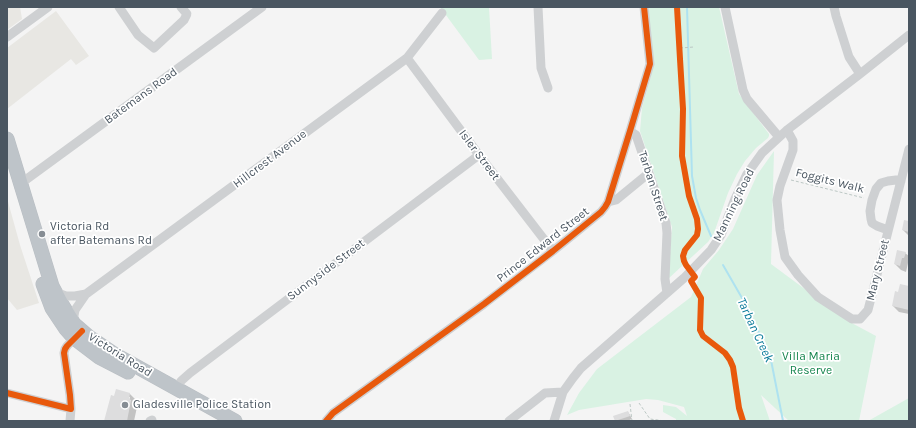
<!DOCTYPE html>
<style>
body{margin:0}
#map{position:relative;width:916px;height:428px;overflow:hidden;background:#f4f4f4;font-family:Karla,sans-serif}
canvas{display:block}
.frame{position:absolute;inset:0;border:8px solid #4a5661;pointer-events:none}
</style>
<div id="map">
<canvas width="916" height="428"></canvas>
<div class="frame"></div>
</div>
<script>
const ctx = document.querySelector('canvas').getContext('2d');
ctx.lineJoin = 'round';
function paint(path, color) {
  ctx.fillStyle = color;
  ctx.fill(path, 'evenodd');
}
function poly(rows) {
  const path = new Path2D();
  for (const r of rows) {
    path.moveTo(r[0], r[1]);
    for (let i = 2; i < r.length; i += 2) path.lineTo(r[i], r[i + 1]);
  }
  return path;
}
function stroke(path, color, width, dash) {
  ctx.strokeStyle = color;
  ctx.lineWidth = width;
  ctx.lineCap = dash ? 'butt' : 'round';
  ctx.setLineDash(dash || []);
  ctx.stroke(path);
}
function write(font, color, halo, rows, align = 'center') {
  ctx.font = font + ' Karla,sans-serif';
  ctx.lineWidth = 3.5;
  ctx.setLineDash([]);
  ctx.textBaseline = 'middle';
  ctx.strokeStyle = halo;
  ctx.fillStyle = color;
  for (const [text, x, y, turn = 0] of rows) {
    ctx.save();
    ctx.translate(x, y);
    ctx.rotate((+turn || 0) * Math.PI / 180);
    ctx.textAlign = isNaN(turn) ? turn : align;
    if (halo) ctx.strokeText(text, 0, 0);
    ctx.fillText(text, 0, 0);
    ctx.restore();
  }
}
paint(poly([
 [7,7,20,7,22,19,7,30],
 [56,11,89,56,76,65,71,59,7,109,7,48],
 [7,198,20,245,39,303,17,310,7,298]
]), '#e8e7e3');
paint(poly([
 [440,7,489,7,492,59,479,60],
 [648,7,719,7,739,94,769,134,769,136,768,138,756,148,745,161,737,174,728,193,714,233,708,242,668,279,672,227,640,131,642,108,651,76],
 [774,151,771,264,848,321,876,336,859,421,789,421,761,395,770,421,676,421,676,419,663,412,663,405,676,407,687,416,684,407,658,400,646,399,579,410,567,415,579,393,597,369,691,297,703,269,719,250,733,229,757,175],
 [909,398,909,421,868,421]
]), '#d9f2e3');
paint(poly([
 [909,222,909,236,903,230],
 [905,253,909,256,909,263,908,263,906,272,901,270,895,264],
 [909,287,909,314,899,312,893,306,899,293],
 [129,393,136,400,135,405,137,407,134,421,105,421,114,397],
 [128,397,130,397,128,405],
 [628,412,630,415,632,419,627,421,616,421,614,417]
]), '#0003');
stroke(poly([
 [687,7,692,176,696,198,700,210,711,236],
 [723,265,742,298,770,355,783,421]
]), '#aee2f0', 2);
paint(poly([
 [904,220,909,221,909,232,902,230],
 [897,250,906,252,904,258,902,258,900,266,894,264],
 [900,284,909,286,909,310,892,306,895,291,898,292],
 [116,389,130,393,129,399,131,400,127,421,104,421,111,395,114,396],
 [628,411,630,416,615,421,613,416]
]), '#ddddde');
const highway = poly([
 [7,139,52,286,61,303,74,324,89,337,114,354,235,421],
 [43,284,52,308,66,329,74,338,99,357,128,372]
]);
stroke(highway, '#b9bec3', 15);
stroke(poly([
 [677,7,680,59,683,109,682,156,689,196,697,219,698,229,697,235,685,250,683,256,684,261,686,265],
 [680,48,694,47],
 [791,180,864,198],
 [692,281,701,298],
 [700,330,703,336,725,353,730,360,733,367,739,408,743,421],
 [639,403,650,419,665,421],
 [630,404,632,421]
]), '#bcc7c4', 1, [3, 2]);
stroke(poly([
 [119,7,138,35,154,48,184,20,187,14,181,7],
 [538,7,541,68,548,88],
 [725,7,743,90,747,99,779,137],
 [834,7,836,16,849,57,860,74],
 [7,37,48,7],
 [407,58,479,155,553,251],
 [787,130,793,141,793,150,780,186,777,200,780,230,785,257,798,275,818,297,852,319,860,319,868,310,909,149],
 [630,131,636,135,666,223,667,233,665,279,667,293],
 [20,184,262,7],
 [608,202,616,200,649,173],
 [888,230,877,226,872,223,871,219,870,211,872,200,876,189,881,183,888,181,896,180,901,181],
 [55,292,66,296,75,296,86,294],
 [73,321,75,310,86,294,407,58,442,13],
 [177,389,181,381,190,373,479,155],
 [7,393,71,409],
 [70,421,71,409,70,395,64,353,65,349,67,346,78,334],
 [150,421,152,420],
 [326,421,333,413,484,304,553,251,601,212,605,207,608,202,630,131,650,64,644,7],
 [509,421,545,393,563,392],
 [554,421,563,392,573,378,581,368,684,278,711,250,721,235,735,199,747,174,762,153,787,130,860,74,909,35]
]), '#ced0d2', 9);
stroke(highway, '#bec4c9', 14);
stroke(poly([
 [677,7,680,59,683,109,682,156,689,196,697,219,698,229,697,235,685,250,683,256,684,261,686,265,695,277,691,281,701,298,700,330,703,336,725,353,730,360,733,367,739,408,743,421],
 [7,393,71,409,70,395,64,353,65,349,67,346,82,331],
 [326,421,333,413,484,304,553,251,601,212,605,207,608,202,630,131,650,64,644,7]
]), '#e8590c', 6);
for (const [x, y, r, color] of [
 [42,234,4,"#868d94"],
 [125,405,4,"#868d94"]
]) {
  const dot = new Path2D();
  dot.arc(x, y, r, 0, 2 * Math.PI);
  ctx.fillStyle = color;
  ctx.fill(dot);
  stroke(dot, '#fff', 1.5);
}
write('12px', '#4a5661', '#fff', [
 ["Batemans Road",141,96,-36],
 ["Isler Street",479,155,53],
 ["Hillcrest Avenue",270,159,-37],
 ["Foggits Walk",830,181,14],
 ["Tarban Street",653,186,72],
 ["Manning Road",734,205,-64],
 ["Prince Edward Street",543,245,-38],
 ["Sunnyside Street",326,270,-37],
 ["Mary Street",878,270,-76],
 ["Victoria Road",120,355,32]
]);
write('12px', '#4a5661', '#fff', [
 ["Victoria Rd",50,227],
 ["after Batemans Rd",50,241],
 ["Gladesville Police Station",133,405]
], 'left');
write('12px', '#17864f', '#fff', [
 ["Villa Maria",811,357],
 ["Reserve",811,371]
]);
write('italic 13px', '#0c7c9b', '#fff', [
 ["Tarban Creek",755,330,65]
]);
</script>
